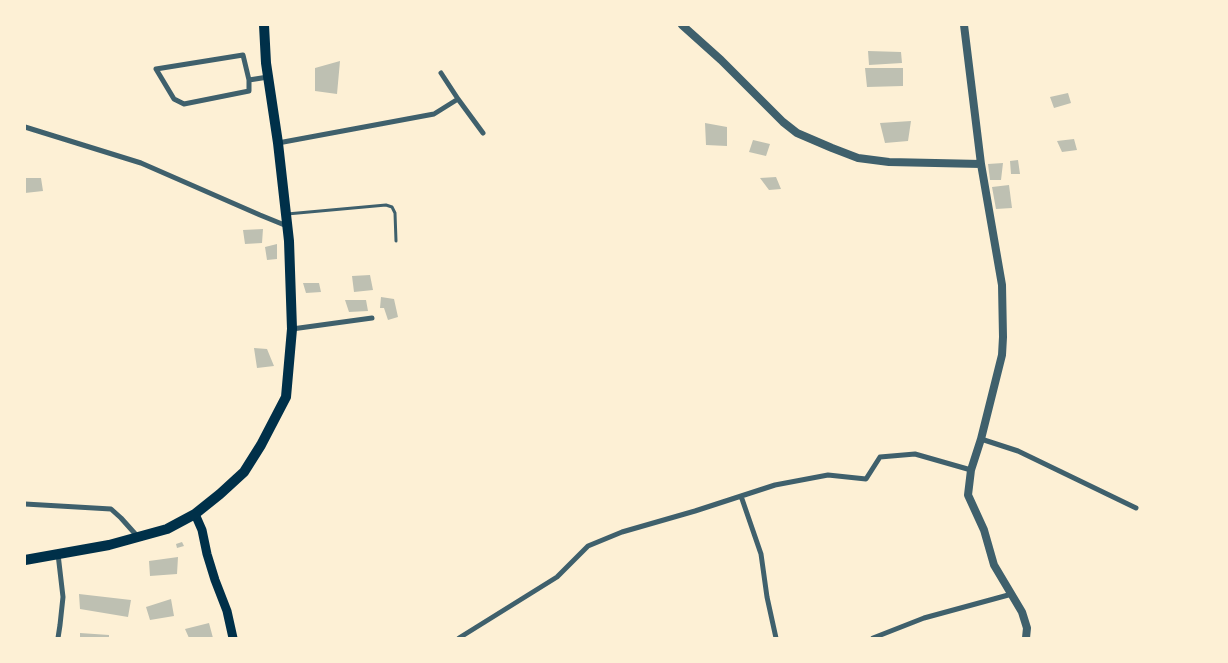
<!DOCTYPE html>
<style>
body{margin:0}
#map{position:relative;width:1228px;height:663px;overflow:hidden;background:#fdf0d5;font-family:Poppins,sans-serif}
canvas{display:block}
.frame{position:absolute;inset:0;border:26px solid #fdf0d5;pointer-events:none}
</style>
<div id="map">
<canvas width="1228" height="663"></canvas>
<div class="frame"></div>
</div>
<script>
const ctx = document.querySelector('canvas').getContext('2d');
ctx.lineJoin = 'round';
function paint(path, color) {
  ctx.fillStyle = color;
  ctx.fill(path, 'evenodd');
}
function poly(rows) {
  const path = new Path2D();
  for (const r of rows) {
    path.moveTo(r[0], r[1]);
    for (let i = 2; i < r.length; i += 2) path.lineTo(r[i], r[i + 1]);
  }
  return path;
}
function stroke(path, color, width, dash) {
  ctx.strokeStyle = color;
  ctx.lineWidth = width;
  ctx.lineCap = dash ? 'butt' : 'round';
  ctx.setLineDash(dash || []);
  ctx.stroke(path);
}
paint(poly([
 [868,51,901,52,902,63,869,65],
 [340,61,337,94,315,91,315,68],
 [865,68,903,68,903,86,867,87],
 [1068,93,1071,103,1054,108,1050,97],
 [911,121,908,141,885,143,880,123],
 [705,123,727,127,727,146,706,145],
 [1074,139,1077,150,1062,152,1057,141],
 [753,140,770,144,766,156,749,152],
 [1018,160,1020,174,1011,174,1010,161],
 [1003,163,1001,180,990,180,988,164],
 [776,177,781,189,769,190,760,178],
 [25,178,41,178,43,191,25,193],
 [1009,185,1012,208,996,209,992,187],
 [263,229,262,243,245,244,243,230],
 [277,244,277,259,267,260,265,247],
 [370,275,373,290,354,292,352,276],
 [303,283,319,283,321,292,306,293],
 [381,297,394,299,398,317,388,320,384,308,380,308],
 [345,300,366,300,368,311,349,312],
 [254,348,267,349,274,366,257,368],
 [182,542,184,546,177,548,176,544],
 [178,557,177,574,150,576,149,561],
 [79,594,131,600,128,617,80,609],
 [171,599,174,616,150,620,146,607],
 [209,623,213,638,189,638,185,629],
 [80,633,109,635,109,638,80,638]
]), '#bec0b2');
stroke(poly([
 [287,214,386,205,392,207,395,213,396,241]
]), '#3f606c', 3);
stroke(poly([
 [249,80,243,55,156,69,174,99,184,104,249,91,249,80,268,77],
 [458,99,483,133],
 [25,127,141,163,260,215,287,226],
 [278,143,434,114,458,99,441,73],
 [292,329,372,318],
 [981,439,1018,451,1136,508],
 [741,496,761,554,767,597,776,638],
 [25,504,111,509,121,518,138,537],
 [58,638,60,625,63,597,58,554],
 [459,638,557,577,588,546,622,532,695,511,775,485,828,475,866,479,880,457,915,454,971,470],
 [873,638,924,618,1012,594]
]), '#3f606c', 5);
stroke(poly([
 [682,25,721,60,783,122,797,133,832,148,858,158,889,162,981,164],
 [964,25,981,164,1002,285,1003,337,1002,355,981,439,971,470,968,495,984,530,994,565,1022,612,1027,628,1026,638]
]), '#3f606c', 8);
stroke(poly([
 [195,514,202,530,207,554,215,580,227,611,233,638]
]), '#003049', 9);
stroke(poly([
 [25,560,109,545,167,529,195,514,220,494,244,472,261,445,286,397,292,329,289,241,278,143,266,63,264,25]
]), '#003049', 10);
</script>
